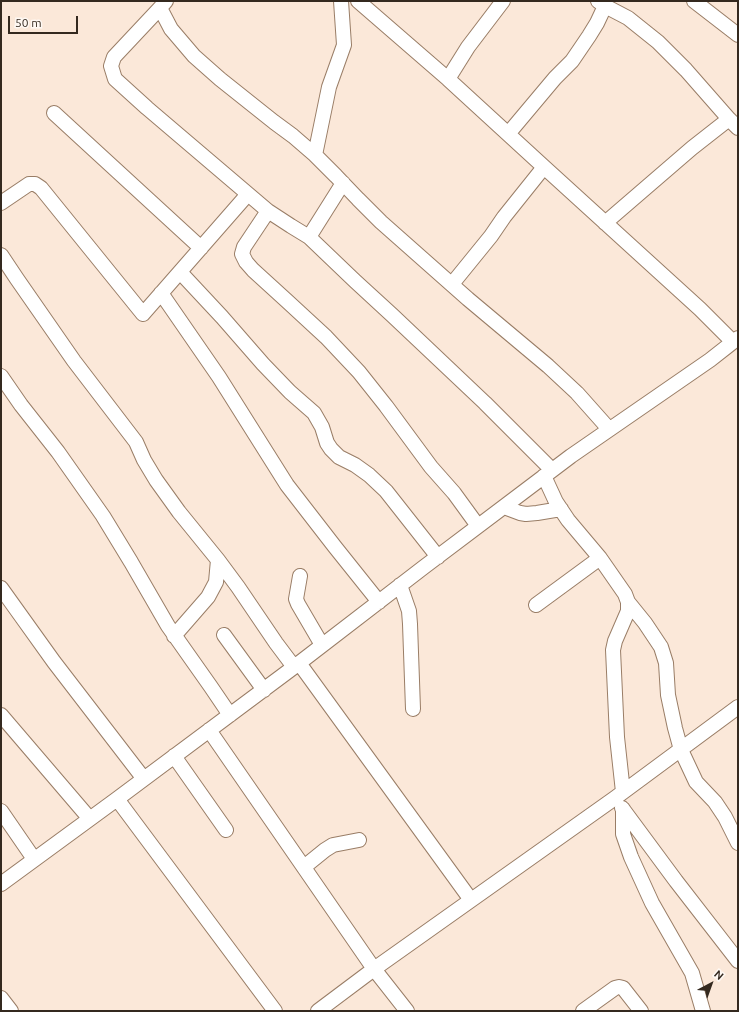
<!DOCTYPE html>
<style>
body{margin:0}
#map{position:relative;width:739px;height:1012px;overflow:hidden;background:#fbe8d9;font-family:Ubuntu,sans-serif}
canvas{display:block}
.frame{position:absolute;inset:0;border:2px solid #34291f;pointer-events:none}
.north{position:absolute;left:691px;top:964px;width:40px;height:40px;-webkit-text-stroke:3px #fef8f3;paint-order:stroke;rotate:41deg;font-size:11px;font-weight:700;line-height:16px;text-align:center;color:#34291f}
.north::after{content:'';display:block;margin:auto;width:14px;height:18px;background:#34291f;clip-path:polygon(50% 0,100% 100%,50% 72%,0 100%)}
.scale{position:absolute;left:8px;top:16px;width:70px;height:18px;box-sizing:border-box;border:2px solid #34291f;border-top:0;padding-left:5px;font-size:12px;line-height:14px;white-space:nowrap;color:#34291f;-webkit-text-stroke:3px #fef8f3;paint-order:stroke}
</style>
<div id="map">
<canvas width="739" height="1012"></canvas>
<div class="frame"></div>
<div class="north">N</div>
<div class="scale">50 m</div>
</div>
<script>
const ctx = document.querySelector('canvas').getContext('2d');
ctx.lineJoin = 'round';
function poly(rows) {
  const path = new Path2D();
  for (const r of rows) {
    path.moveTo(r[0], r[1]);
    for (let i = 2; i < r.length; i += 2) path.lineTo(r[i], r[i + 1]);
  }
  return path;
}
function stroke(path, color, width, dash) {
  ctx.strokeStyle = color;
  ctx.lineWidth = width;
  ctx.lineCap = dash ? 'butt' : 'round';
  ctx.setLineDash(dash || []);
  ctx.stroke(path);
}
const minor = poly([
 [166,1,160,8,171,29,194,56,220,79,274,122,293,136,315,155,336,176,358,199,381,222,468,299,548,366,577,393,609,429],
 [358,1,448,79,544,167,700,309,733,342],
 [694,1,738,35],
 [605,6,628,18,658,42,686,70,729,119],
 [160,8,114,57,111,66,115,79,147,108,268,211,291,226,309,237,355,281,392,315,485,403,552,470],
 [448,79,468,47,503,1],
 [54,113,201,248],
 [508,134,555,78,572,61,589,36,597,23,605,6,598,1],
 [315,155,329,87,344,45,341,1],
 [1,203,29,184,35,184,41,188,143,314,248,194],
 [268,211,244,247,242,254,246,262,253,270,287,301,326,337,359,372,386,406,431,467,454,493,478,526],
 [605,223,692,148,729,119,738,128],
 [309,237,343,183],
 [1,255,17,279,74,361,136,442,144,460,156,480,179,512,218,560,238,587,276,643,294,667],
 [180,272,222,317,263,364,290,392,314,413,322,427,327,443,331,449,339,457,355,465,369,475,386,491,438,557],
 [452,284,491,236,504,217,544,167],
 [161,293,219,377,287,485,335,547,379,602],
 [1,376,21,405,58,452,103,516,131,562,168,626,211,687,230,715],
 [544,476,556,502,568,520,600,558,625,594,628,602,628,611,615,641,613,650,617,737,623,792],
 [504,507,520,513,526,514,537,513,561,509],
 [300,576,296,599,298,604,322,645],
 [400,585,409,611,410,624,413,709],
 [1,588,54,662,144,779],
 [628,602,645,623,661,647,666,663,668,695,675,728,681,750,696,782,715,802,725,817,738,843],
 [536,605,600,558],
 [224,635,264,690],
 [174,636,208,597,216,582,218,560],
 [299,663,471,900],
 [1,715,90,819],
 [209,730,374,969,407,1011],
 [174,756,226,830],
 [117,799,275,1011],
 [622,808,676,881,738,961],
 [623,809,623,834,631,857,652,903,692,973,703,1011],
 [1,811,34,859],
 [304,867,325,850,333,845,359,840],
 [1,884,117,799,294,667,424,567,526,490,571,456,710,360,738,338],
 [1,998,11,1011],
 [318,1011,374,969,615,798,738,707],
 [583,1011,615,988,619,987,623,988,641,1011]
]);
stroke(minor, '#997d66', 16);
stroke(minor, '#fff', 14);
</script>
